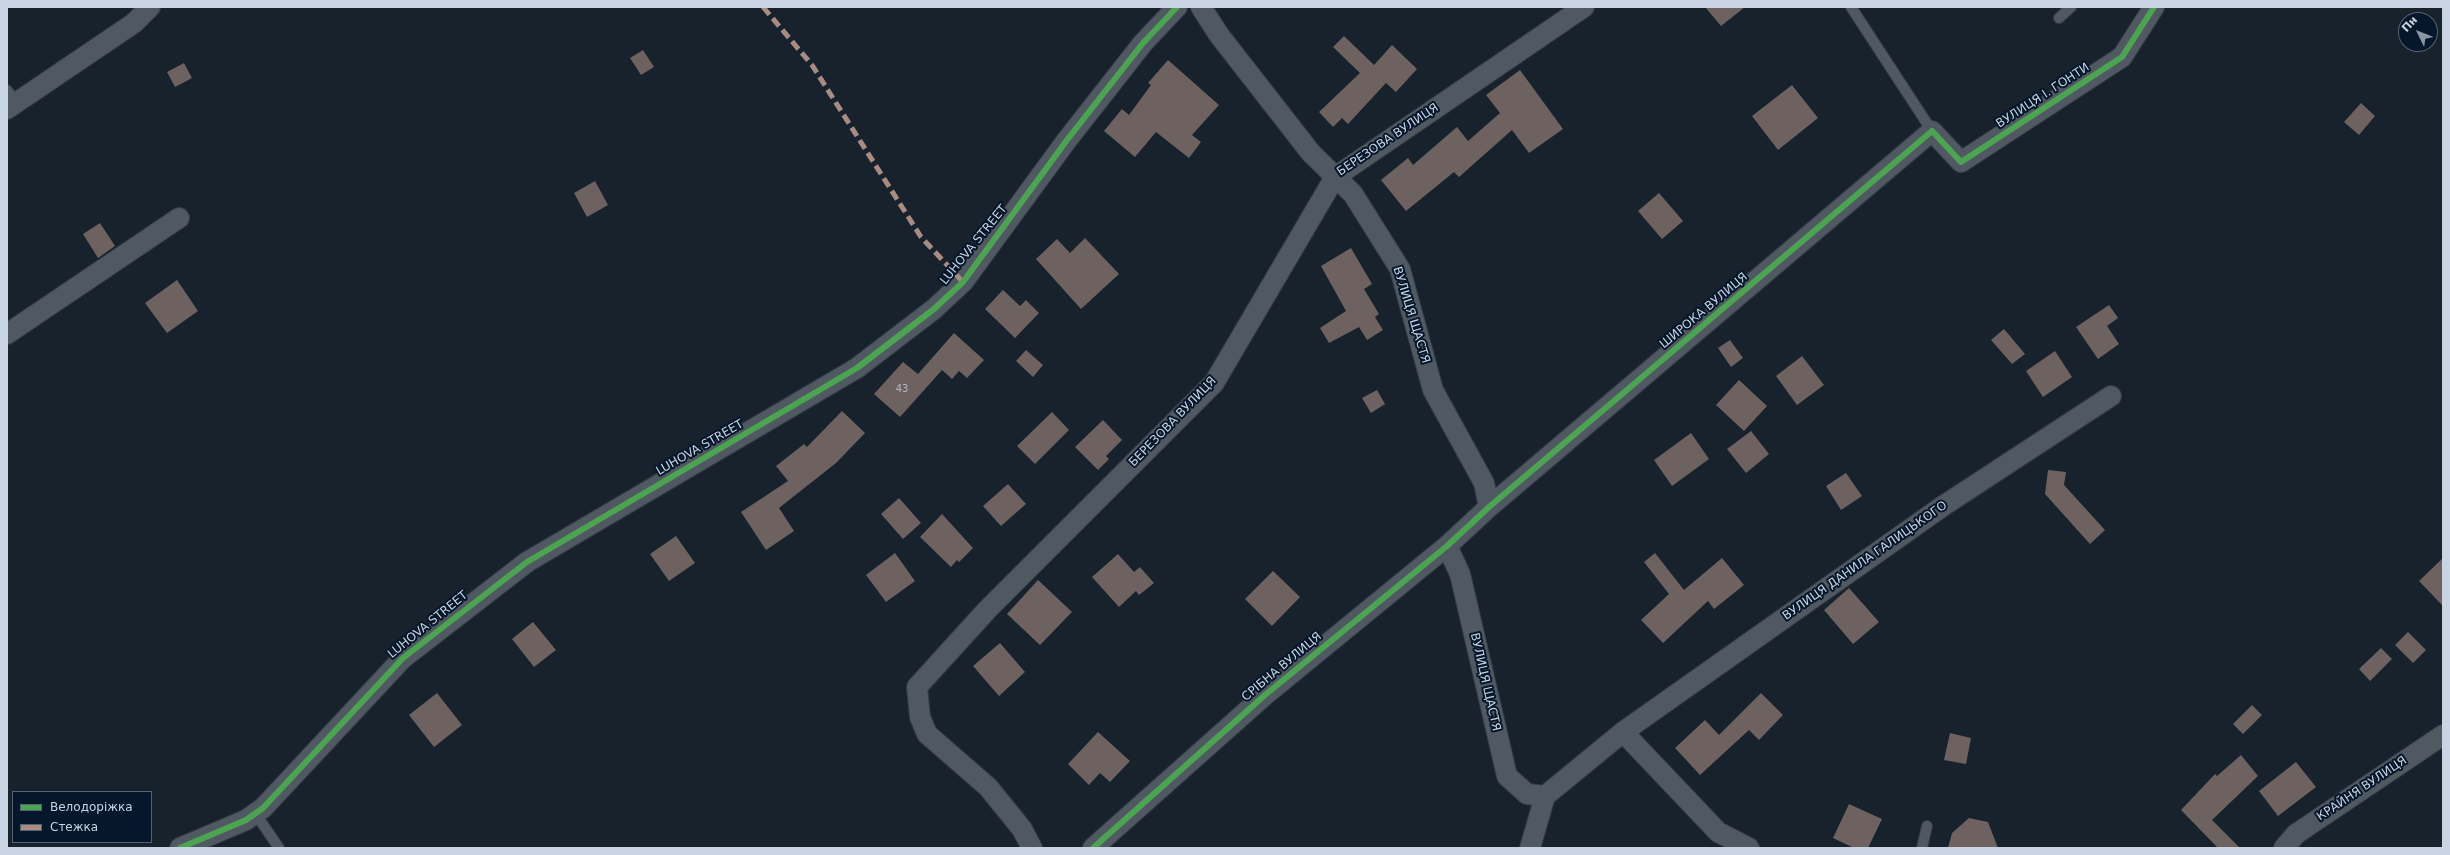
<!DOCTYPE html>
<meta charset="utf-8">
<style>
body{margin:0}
#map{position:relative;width:2450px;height:855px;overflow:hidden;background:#17222d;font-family:"DejaVu Sans",sans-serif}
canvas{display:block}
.frame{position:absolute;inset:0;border:8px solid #c8d4e2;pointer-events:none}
.legend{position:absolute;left:12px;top:791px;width:140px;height:52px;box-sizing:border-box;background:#06172b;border:1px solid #546374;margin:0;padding:5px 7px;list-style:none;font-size:12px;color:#c8d4e2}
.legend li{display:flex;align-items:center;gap:8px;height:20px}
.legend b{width:20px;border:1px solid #546374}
.north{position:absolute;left:2398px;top:12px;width:40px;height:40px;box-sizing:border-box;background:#06172b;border:1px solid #546374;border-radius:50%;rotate:313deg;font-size:11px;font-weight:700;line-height:16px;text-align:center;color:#c8d4e2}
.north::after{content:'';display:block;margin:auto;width:14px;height:18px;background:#8a96a3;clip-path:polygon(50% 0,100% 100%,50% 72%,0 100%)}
</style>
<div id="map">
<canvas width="2450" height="855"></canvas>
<div class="frame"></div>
<ul class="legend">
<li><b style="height:5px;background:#4ca352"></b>Велодоріжка</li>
<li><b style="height:5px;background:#a88b81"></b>Стежка</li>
</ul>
<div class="north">Пн</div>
</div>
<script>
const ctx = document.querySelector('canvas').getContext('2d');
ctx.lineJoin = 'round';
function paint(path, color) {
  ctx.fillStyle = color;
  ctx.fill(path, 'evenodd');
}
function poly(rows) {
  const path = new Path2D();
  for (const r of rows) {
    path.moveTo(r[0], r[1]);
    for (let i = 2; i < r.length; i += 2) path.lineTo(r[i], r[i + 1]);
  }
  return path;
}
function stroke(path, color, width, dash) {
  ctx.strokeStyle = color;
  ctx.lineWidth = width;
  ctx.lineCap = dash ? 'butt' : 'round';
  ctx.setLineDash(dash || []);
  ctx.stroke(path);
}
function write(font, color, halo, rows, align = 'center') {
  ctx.font = font + ' "DejaVu Sans",sans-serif';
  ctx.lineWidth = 4;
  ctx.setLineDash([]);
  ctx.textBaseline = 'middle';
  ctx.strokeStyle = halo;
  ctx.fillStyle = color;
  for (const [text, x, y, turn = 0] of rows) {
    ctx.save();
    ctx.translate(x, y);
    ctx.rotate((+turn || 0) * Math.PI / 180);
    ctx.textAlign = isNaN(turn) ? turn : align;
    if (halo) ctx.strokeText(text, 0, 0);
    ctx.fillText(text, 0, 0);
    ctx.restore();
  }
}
paint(poly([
 [1705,7,1745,7,1721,26],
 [1344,36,1374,65,1392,45,1417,69,1396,92,1386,83,1348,124,1342,118,1333,127,1319,112,1360,73,1333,47],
 [643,50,654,67,641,75,630,58],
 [1168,60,1219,105,1192,135,1201,142,1189,158,1156,132,1135,157,1104,131,1122,109,1129,115,1151,85,1148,83],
 [184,63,192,78,175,87,167,72],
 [1520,70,1563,129,1529,153,1512,130,1459,177,1454,172,1406,211,1381,180,1408,158,1413,165,1457,127,1468,141,1500,113,1486,95],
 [1792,85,1818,118,1778,150,1752,116],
 [2361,103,2375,116,2359,135,2344,122],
 [595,181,608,205,587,217,574,193],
 [1659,193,1683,221,1662,239,1638,211],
 [100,223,115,246,98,258,83,234],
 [1085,238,1119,274,1081,309,1036,259,1057,239,1070,253],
 [1351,248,1372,284,1364,289,1379,314,1375,317,1383,330,1367,340,1359,327,1329,343,1320,328,1346,311,1321,266],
 [177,280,198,311,167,333,145,303],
 [1003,290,1020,306,1026,300,1039,313,1015,338,985,309],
 [2109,305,2118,318,2107,326,2119,344,2098,359,2076,327],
 [2004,329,2025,354,2012,364,1991,340],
 [954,333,984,360,967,378,959,371,952,379,942,370,900,417,874,394,903,362,918,374],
 [1730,340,1743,358,1731,367,1718,348],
 [1026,350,1043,365,1033,377,1016,361],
 [2055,351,2072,377,2043,397,2026,371],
 [1802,356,1824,385,1797,405,1776,376],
 [1739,380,1767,406,1744,431,1716,405],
 [1377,390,1385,404,1371,413,1362,398],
 [842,411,865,433,836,463,779,508,794,531,766,550,741,512,788,481,776,466,804,444,807,447],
 [1052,412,1069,430,1035,464,1017,446],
 [1103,420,1122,440,1106,456,1109,459,1098,470,1075,447],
 [1751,431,1769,454,1746,473,1727,449],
 [1691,433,1709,459,1672,486,1654,460],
 [2048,470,2066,472,2064,485,2105,530,2090,544,2045,494],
 [1846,473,1862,496,1841,510,1826,486],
 [1008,484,1026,504,1001,526,983,506],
 [899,498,921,523,903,539,881,514],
 [942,514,973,548,959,562,957,560,951,567,920,537],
 [676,536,695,563,669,581,650,554],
 [895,553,915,581,886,602,866,575],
 [1655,553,1684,590,1722,558,1744,585,1714,609,1708,601,1663,643,1641,620,1669,594,1644,562],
 [1118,554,1134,572,1140,567,1154,583,1139,595,1136,591,1119,607,1092,577],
 [2443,558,2443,606,2419,581],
 [1273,571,1300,597,1272,626,1245,599],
 [1038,580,1072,612,1040,645,1007,614],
 [1849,588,1879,622,1853,644,1824,610],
 [533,622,556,650,534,667,512,639],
 [2408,632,2426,650,2413,663,2395,645],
 [1000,643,1025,672,999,696,973,666],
 [2381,648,2392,659,2370,681,2359,669],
 [437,693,462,725,434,747,409,715],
 [1761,693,1783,715,1759,740,1749,730,1700,775,1675,748,1705,720,1719,735],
 [2252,705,2262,715,2243,734,2233,724],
 [1098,732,1130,761,1110,782,1100,773,1089,785,1068,764],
 [1950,733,1971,738,1966,764,1944,760],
 [2241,755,2258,776,2212,820,2240,848,2218,848,2181,810,2215,774,2217,776],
 [2296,762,2316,787,2278,816,2259,791],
 [1849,804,1882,819,1868,848,1854,848,1833,838],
 [1969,818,1988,822,1998,848,1948,848,1952,833]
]), '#6e6260');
const service = poly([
 [1851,7,1932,131],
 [2059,18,2071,7],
 [7,90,16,102],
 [255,813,279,848],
 [1922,848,1927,826]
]);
const minor = poly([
 [1201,7,1219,35,1311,153,1353,194,1400,269,1433,390,1484,483,1489,507],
 [7,109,134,23,150,7],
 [7,334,179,218],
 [1447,546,1460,574,1507,776,1527,794,1545,796],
 [1623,732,1718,832,1749,848],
 [180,848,246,820,263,808,403,658,527,562,857,368,934,309,963,282,1067,140,1143,43,1177,7],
 [1032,848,1022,829,988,787,927,734,920,717,917,687,987,610,1214,383,1335,177,1584,7],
 [1093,848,1265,695,1447,546,1489,507,1932,131,1961,162,2122,57,2154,7],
 [1530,848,1545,796,1623,732,1943,506,2111,396],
 [2284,848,2296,834,2443,735]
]);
stroke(service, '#343c46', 12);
stroke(minor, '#343c46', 22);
stroke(service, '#505861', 10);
stroke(minor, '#505861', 20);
stroke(poly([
 [763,7,812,65,921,237,963,282]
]), '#a88b81', 5, [10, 5]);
stroke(poly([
 [180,848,246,820,263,808,403,658,527,562,857,368,934,309,963,282,1067,140,1143,43,1177,7],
 [1093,848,1265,695,1447,546,1489,507,1932,131,1961,162,2122,57,2154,7]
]), '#4ca352', 6);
write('10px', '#b2b8c2', null, [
 ["43",902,389]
]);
write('12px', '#c8d4e2', '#06172b', [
 ["ВУЛИЦЯ І. ГОНТИ",2043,96,-33],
 ["БЕРЕЗОВА ВУЛИЦЯ",1388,140,-34],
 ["LUHOVA STREET",974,245,-51],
 ["ШИРОКА ВУЛИЦЯ",1704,311,-40],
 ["ВУЛИЦЯ ЩАСТЯ",1411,315,73],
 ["БЕРЕЗОВА ВУЛИЦЯ",1173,422,-46],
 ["LUHOVA STREET",700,448,-30],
 ["ВУЛИЦЯ ДАНИЛА ГАЛИЦЬКОГО",1865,561,-35],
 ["LUHOVA STREET",428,625,-39],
 ["СРІБНА ВУЛИЦЯ",1282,667,-40],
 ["ВУЛИЦЯ ЩАСТЯ",1485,682,77],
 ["КРАЙНЯ ВУЛИЦЯ",2362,789,-34]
]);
</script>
